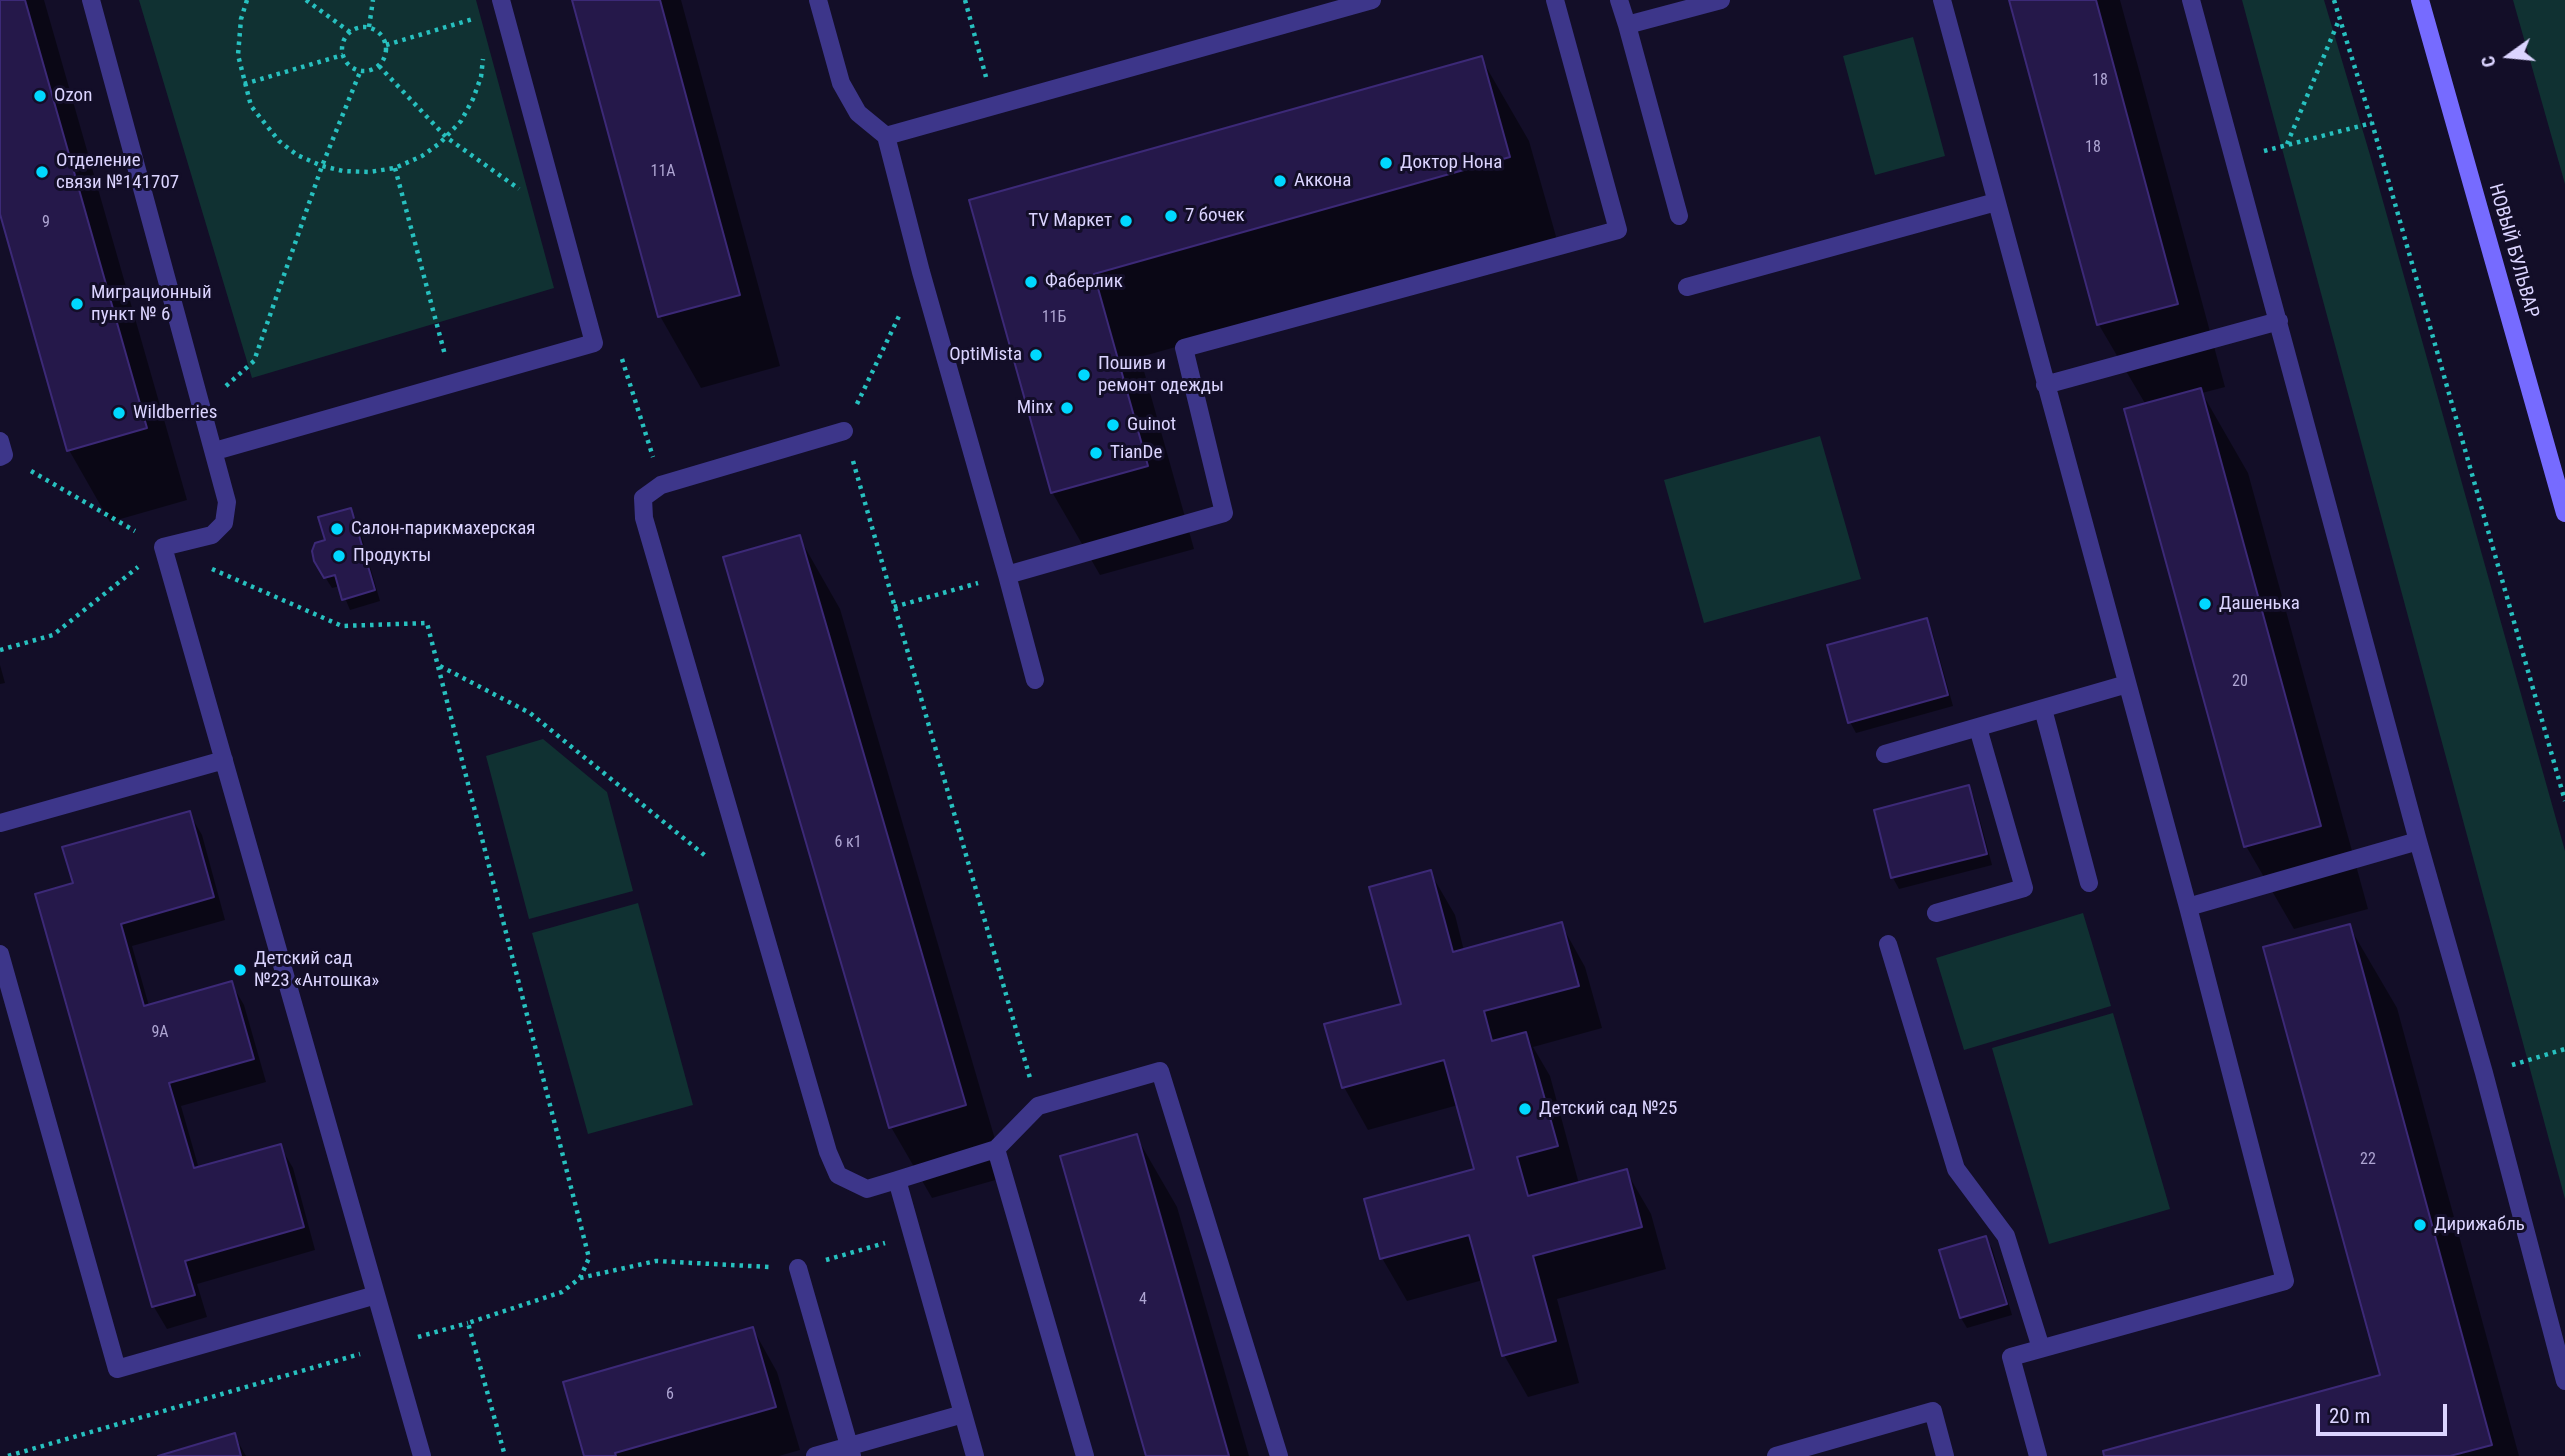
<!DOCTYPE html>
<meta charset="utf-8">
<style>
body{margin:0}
#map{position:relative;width:2565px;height:1456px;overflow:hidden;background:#130e28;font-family:"Roboto Condensed",sans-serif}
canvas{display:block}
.north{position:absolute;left:2474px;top:21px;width:70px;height:70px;-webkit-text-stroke:5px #130e28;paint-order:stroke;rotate:255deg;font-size:19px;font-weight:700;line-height:28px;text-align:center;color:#dbd4ff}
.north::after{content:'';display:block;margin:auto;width:24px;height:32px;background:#dbd4ff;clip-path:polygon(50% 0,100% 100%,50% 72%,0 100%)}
.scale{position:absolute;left:2316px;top:1404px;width:131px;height:32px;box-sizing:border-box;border:4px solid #dbd4ff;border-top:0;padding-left:9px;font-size:21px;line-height:24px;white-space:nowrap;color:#dbd4ff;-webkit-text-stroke:5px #130e28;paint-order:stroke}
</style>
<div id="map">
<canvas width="2565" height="1456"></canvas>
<div class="north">С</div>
<div class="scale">20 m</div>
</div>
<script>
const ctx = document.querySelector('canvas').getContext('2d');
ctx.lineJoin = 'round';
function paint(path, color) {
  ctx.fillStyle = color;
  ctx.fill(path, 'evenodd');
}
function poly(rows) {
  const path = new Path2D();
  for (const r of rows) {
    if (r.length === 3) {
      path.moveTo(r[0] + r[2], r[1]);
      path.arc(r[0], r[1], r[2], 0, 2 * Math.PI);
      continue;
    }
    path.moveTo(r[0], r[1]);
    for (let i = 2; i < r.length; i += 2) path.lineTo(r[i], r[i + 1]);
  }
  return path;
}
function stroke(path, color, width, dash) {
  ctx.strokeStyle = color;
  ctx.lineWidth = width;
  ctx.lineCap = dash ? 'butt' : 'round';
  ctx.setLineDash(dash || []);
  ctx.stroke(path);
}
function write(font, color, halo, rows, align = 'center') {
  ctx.font = font + ' "Roboto Condensed",sans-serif';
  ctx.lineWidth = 6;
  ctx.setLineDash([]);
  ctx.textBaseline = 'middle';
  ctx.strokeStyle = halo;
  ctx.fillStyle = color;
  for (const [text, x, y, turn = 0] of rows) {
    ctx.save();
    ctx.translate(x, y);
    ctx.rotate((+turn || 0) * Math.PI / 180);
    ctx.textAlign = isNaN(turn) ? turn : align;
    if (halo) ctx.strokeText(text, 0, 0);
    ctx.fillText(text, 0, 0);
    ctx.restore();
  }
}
paint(poly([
 [139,0,476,0,554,288,252,378],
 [2242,0,2324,0,2370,155,2565,851,2565,1199],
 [2513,0,2565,0,2565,184],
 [1913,37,1945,156,1875,175,1843,56],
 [1820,436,1861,579,1704,623,1664,480],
 [543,739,607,792,633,891,529,919,486,756],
 [638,903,693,1105,588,1134,532,933],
 [2083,913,2111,1006,1964,1050,1936,958],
 [2113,1013,2170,1209,2049,1244,1992,1048]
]), '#103132');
paint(poly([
 [0,0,44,0,187,500,110,522,69,450,0,208],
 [574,0,681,0,780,366,701,388,660,316],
 [2011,0,2120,0,2225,387,2202,393,2248,473,2368,909,2294,929,2246,846,2146,405,2099,325],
 [1481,58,1529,141,1557,240,1140,357,1194,549,1100,575,1052,492,971,202],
 [351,510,357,521,380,601,350,610,340,586,332,588,315,561],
 [799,537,840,609,1006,1177,932,1198,891,1127],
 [1926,620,1932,631,1953,706,1856,733,1850,722],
 [0,665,5,683,0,684],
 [1968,787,1974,798,1992,865,1899,889,1893,878,1876,811],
 [189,813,202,835,225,920,132,946,149,1006,231,983,244,1005,266,1082,181,1106,199,1169,280,1146,293,1168,315,1250,197,1284,207,1317,167,1329,154,1307,37,895,75,884],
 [1430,872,1455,915,1464,951,1561,924,1585,967,1602,1028,1533,1047,1550,1076,1579,1184,1626,1171,1651,1214,1666,1269,1557,1299,1579,1383,1528,1397,1504,1355,1483,1280,1407,1301,1382,1258,1476,1171,1458,1105,1368,1130,1344,1087,1403,1005],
 [2349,926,2397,1008,2519,1456,2106,1456,2383,1377],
 [1136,1136,1177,1207,1249,1456,1148,1456],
 [1985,1238,1992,1248,2012,1315,1967,1328,1961,1318,1941,1251],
 [753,1329,777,1372,800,1450,779,1456,585,1456],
 [234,1435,246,1456,164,1456]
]), '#0007');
const building = poly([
 [0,0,25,0,147,428,67,451,0,214,0,0],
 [572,0,660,0,740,295,658,317,572,0],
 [2009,0,2096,0,2178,304,2097,325,2009,0],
 [1482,56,1510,157,1094,274,1148,466,1051,493,969,200,1482,56],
 [2201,388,2321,826,2244,847,2124,409,2201,388],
 [351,508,375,590,342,600,335,575,324,578,314,561,312,551,315,543,325,540,318,517,351,508],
 [800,535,966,1105,889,1128,723,557,800,535],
 [1927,618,1948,695,1848,723,1827,645,1927,618],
 [1969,785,1987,854,1891,878,1874,810,1969,785],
 [190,811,214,897,121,924,144,1006,232,981,254,1059,169,1083,194,1168,281,1144,304,1227,185,1261,195,1295,152,1307,35,894,73,883,62,847,190,811],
 [1431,870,1453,952,1562,922,1579,986,1484,1011,1492,1041,1526,1032,1558,1146,1517,1157,1528,1196,1627,1169,1642,1227,1533,1256,1556,1341,1502,1356,1469,1235,1380,1259,1364,1199,1474,1169,1444,1060,1342,1088,1324,1024,1401,1004,1369,887,1431,870],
 [2350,924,2492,1445,2450,1456,2104,1456,2103,1451,2380,1375,2263,947,2350,924],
 [1137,1134,1229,1456,1146,1456,1060,1156,1137,1134],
 [1986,1236,2007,1304,1960,1318,1939,1250,1986,1236],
 [753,1327,776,1407,615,1453,616,1456,584,1456,563,1382,753,1327],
 [235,1433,241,1456,158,1456,235,1433]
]);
paint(building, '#25184a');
stroke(building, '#3c2977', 2);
stroke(poly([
 [247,0,241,19,238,55,251,106,279,141,297,155,322,166,343,171,369,172,395,168,422,156,440,143,461,121,473,99,481,77,483,59],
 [306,0,350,32],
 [965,0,986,77],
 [2334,0,2372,123,2565,801],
 [364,49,22],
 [369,27,373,0],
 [386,45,473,19],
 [379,66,446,137,519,189],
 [244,84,343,55],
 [2287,144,2339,20],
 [2264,151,2372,123],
 [395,168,445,355],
 [622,359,653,457],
 [226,386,254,361,322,166,360,72],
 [857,404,900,314],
 [853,461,1030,1078],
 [31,471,135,531],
 [212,569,342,626,427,623,589,1258,580,1278,562,1292,468,1323,505,1456],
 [894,607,978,583],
 [0,650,53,635,138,567],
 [440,666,530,713,708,858],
 [2512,1065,2565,1049],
 [826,1260,885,1243],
 [580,1278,656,1261,769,1267],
 [418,1337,468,1323],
 [8,1456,360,1354]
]), '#27c0bf', 4.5, [3.5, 5]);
stroke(poly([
 [91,0,227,502,224,523,212,535,163,547,422,1456],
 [818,0,841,83,858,113,886,136,1372,0],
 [1619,0,1627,25,1721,0],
 [1942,0,2188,907,2285,1281,2011,1357,2038,1456],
 [2191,0,2418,841,2484,1073,2565,1381],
 [1627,25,1679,216],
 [886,136,921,272,1007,575,1224,513,1184,348,1618,230,1555,0],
 [1687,287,1996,202],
 [2045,385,2279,321],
 [844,431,661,485,643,498,644,518,828,1152,838,1175,867,1189,897,1180,975,1456],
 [0,441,4,455,0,457],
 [215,451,594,343,501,0],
 [1007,575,1035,680],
 [2043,709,2089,883],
 [1885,754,2127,684],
 [0,823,224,760],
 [2188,907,2418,841],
 [1936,913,2024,888,1978,728],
 [1888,944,1956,1169,2006,1236,2041,1348],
 [0,954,117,1369,376,1295],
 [996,1149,1085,1456],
 [897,1180,996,1149,1038,1106,1160,1071,1279,1456],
 [798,1268,852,1456],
 [815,1456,963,1414],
 [1776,1456,1933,1411,1945,1456]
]), '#3d368a', 18);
stroke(poly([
 [2420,0,2565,513]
]), '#766bff', 18);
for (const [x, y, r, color] of [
 [40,96,7,"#00d8ff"],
 [1386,163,7,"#00d8ff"],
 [42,172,7,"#00d8ff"],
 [1280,181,7,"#00d8ff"],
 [1171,216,7,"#00d8ff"],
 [1126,221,7,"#00d8ff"],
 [1031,282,7,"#00d8ff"],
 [77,304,7,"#00d8ff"],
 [1036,355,7,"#00d8ff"],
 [1084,375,7,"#00d8ff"],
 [1067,408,7,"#00d8ff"],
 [119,413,7,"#00d8ff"],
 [1113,425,7,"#00d8ff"],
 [1096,453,7,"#00d8ff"],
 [337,529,7,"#00d8ff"],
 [339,556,7,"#00d8ff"],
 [2205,604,7,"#00d8ff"],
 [240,970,7,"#00d8ff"],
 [1525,1109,7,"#00d8ff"],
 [2420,1225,7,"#00d8ff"]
]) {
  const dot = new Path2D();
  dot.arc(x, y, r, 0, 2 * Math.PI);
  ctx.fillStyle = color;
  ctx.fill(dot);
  stroke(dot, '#130e28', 2.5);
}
write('16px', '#aea5d2', null, [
 ["18",2100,81],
 ["18",2093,148],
 ["11А",663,172],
 ["9",46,223],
 ["11Б",1054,318],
 ["20",2240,682],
 ["6 к1",848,843],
 ["9А",160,1033],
 ["22",2368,1160],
 ["4",1143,1300],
 ["6",670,1395]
]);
write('19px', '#dbd4ff', '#130e28', [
 ["Ozon",54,96],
 ["Отделение",56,161],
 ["связи №141707",56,183],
 ["Доктор Нона",1400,163],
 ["Аккона",1294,181],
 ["7 бочек",1185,216],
 ["TV Маркет",1112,221,"right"],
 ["Фаберлик",1045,282],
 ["Миграционный",91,293],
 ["пункт № 6",91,315],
 ["OptiMista",1022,355,"right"],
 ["Пошив и",1098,364],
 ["ремонт одежды",1098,386],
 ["Minx",1053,408,"right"],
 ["Wildberries",133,413],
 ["Guinot",1127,425],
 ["TianDe",1110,453],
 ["Салон-парикмахерская",351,529],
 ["Продукты",353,556],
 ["Дашенька",2219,604],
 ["Детский сад",254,959],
 ["№23 «Антошка»",254,981],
 ["Детский сад №25",1539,1109],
 ["Дирижабль",2434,1225]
], 'left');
write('19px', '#dbd4ff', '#130e28', [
 ["НОВЫЙ БУЛЬВАР",2513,251,74]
]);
</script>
